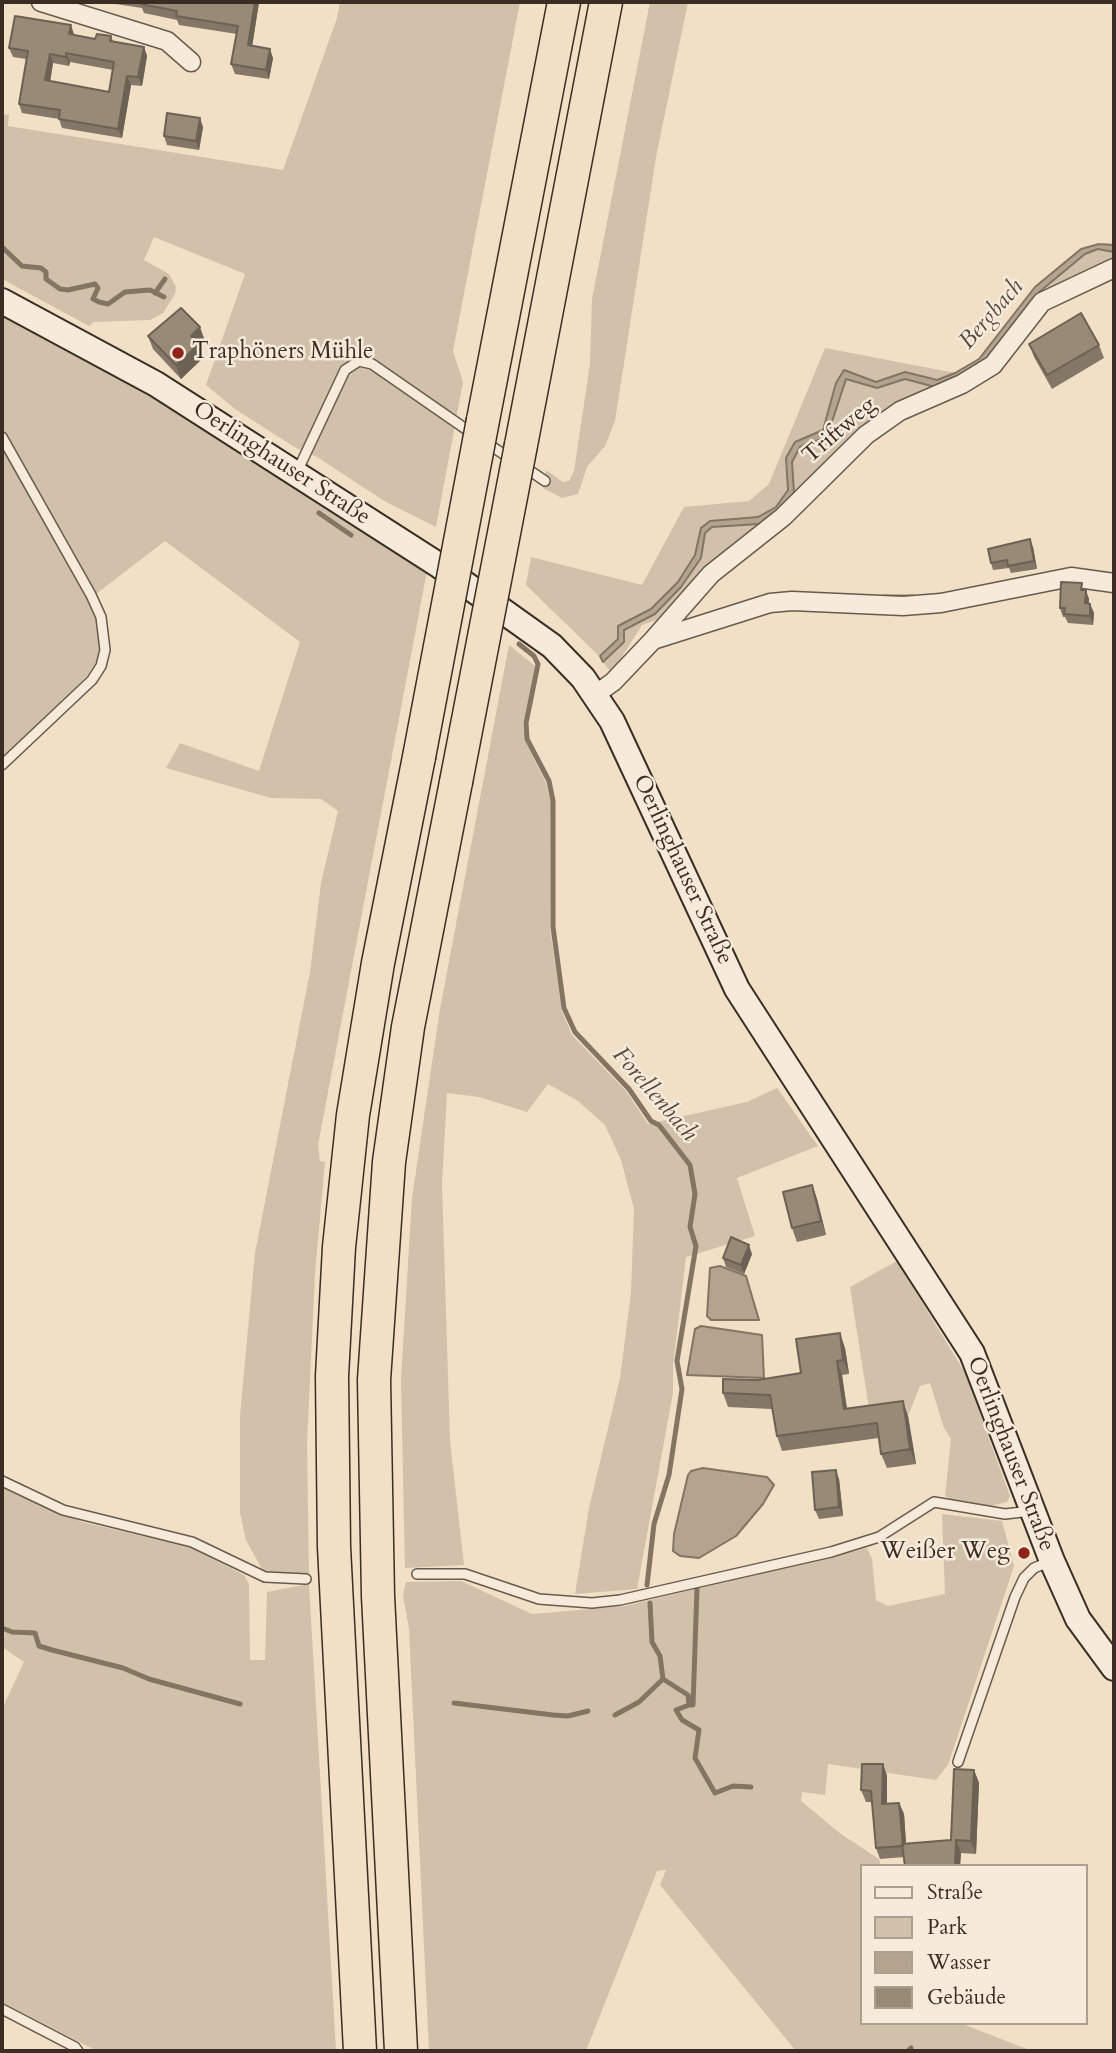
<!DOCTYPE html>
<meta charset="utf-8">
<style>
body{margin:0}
#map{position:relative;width:1116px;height:2053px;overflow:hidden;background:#f1dfc6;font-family:Cardo,serif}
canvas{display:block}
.frame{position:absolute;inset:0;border:4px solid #3a2e24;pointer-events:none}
.legend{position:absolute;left:860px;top:1864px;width:228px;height:161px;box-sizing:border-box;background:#f6eada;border:2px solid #ab9f91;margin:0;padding:9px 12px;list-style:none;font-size:21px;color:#3a2e24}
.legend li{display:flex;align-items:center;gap:14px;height:35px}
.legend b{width:35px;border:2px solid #ab9f91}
</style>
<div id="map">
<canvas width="1116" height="2053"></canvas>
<div class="frame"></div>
<ul class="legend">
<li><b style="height:9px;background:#f6eada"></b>Straße</li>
<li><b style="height:19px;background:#d2c1aa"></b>Park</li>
<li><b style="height:19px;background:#b3a38f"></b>Wasser</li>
<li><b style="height:19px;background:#998a78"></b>Gebäude</li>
</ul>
</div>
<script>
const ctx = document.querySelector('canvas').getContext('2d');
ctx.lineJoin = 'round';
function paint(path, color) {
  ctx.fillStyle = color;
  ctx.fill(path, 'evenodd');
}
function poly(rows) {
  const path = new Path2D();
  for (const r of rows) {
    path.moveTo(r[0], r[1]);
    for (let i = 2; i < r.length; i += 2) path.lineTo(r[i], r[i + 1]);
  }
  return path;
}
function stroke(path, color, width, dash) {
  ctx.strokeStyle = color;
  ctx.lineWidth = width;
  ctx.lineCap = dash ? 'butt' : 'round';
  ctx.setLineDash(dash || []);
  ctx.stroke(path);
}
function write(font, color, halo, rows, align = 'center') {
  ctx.font = font + ' Cardo,serif';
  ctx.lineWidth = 5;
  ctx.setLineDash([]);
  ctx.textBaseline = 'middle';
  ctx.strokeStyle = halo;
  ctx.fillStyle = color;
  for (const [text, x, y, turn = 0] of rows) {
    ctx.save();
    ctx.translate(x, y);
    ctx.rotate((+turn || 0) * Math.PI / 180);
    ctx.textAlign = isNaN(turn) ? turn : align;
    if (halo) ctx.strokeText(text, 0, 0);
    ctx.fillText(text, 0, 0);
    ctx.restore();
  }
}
paint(poly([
 [340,2,520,2,453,351,463,382,436,527,386,502,317,457,296,448,235,409,206,385,245,274,154,237,144,260,169,274,176,287,175,294,163,313,150,320,93,322,89,326,2,279,2,114,9,115,8,126,283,170,337,18],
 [650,2,688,2,656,157,615,421,605,446,587,467,578,494,562,498,543,488,546,470,563,482,569,481,574,471,590,364,592,299],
 [1098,249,1114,252,1114,259,1041,297,991,358,968,378,901,405,873,422,781,512,709,572,665,617,642,625,615,668,609,670,603,662,624,642,624,630,655,614,681,587,701,558,705,532,712,526,759,524,781,512,794,493,792,462,800,448,827,436,846,378,877,387,905,379,936,387,958,378,984,364,1038,293,1085,254],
 [2,311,167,402,427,571,318,1145,320,1161,325,1162,315,1273,307,1443,309,1575,263,1571,246,1540,240,1513,240,1416,255,1253,310,972,321,883,338,811,321,799,271,798,166,768,180,743,259,771,300,642,165,541,96,594,2,429],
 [825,348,955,373,937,380,905,372,876,382,844,371,836,383,823,430,796,442,786,458,788,490,776,507,758,517,710,521,701,528,695,555,678,582,651,609,618,626,618,639,599,656,526,585,531,557,642,585,684,507,749,501,769,484],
 [2,445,91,603,101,637,98,659,88,675,2,759],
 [509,645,535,666,523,725,525,741,546,783,551,803,550,929,562,1011,572,1035,626,1091,648,1124,747,1102,777,1088,818,1146,737,1178,755,1236,686,1257,673,1366,673,1393,637,1589,575,1594,589,1508,620,1378,631,1292,634,1209,621,1160,605,1125,578,1101,548,1084,527,1112,479,1097,447,1093,442,1184,450,1441,464,1565,405,1568,401,1379,412,1198,440,1009],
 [897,1261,965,1373,1010,1496,1007,1502,991,1506,951,1500,945,1496,951,1439,944,1428,930,1383,920,1386,908,1416,871,1421,850,1287],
 [2,1488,82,1522,190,1547,244,1575,249,1584,250,1660,265,1660,267,1592,309,1584,336,2051,97,2051,2,2002,2,1709,24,1662,2,1647],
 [942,1514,1002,1521,1014,1566,948,1765,936,1780,828,1764,825,1795,802,1792,801,1801,841,1834,879,1859,881,1866,862,1866,862,2023,960,2023,1032,2051,796,2051,660,1885,666,1870,657,1871,586,2051,429,2051,409,1629,403,1595,406,1582,461,1581,532,1614,625,1606,867,1548,872,1559,876,1600,888,1606,945,1594]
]), '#d2c1aa');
const water = poly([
 [1099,244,1114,245,1114,252,1098,249,1085,254,1038,293,984,364,958,378,935,387,905,379,877,388,846,379,827,437,800,447,792,462,794,493,780,512,759,524,712,527,705,533,701,558,681,587,655,614,624,630,624,642,603,662,600,656,618,639,618,626,651,609,678,582,695,555,701,528,710,521,758,517,776,507,788,490,786,458,795,442,823,430,836,383,844,370,876,382,905,372,937,380,955,373,979,359,1035,287,1081,249,1099,244],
 [720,1266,746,1276,759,1320,711,1320,707,1316,710,1268,720,1266],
 [701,1326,762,1335,764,1378,687,1375,695,1329,701,1326],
 [703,1468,767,1477,774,1485,763,1504,736,1536,699,1558,680,1556,673,1551,674,1534,688,1475,691,1471,703,1468]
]);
paint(water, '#b3a38f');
stroke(water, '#837464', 2);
stroke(poly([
 [2,247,22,266,41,268,46,272,46,279,60,289,68,290,95,284,98,288,93,299,99,302,108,304,125,292,150,290,164,297],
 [155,293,165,279],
 [319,513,351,535],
 [884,597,913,597],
 [519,644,534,656,538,664,526,723,527,739,549,781,553,801,553,927,564,1008,575,1032,629,1089,651,1121,659,1125,690,1165,695,1194,690,1227,696,1246,677,1361,682,1389,669,1475,654,1524,647,1585],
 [650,1603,652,1642,660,1656,663,1679,688,1695,689,1705,676,1710,682,1720,699,1730,695,1758,715,1793,733,1786,751,1787],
 [2,1628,12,1632,35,1633,39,1646,52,1650,123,1668,149,1679,240,1704],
 [454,1703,553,1715,568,1716,588,1711],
 [689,1705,693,1705,697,1589],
 [615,1715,639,1702,663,1679],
 [908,2051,911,2048]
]), '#837464', 5);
const lane = poly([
 [2,437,91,595,101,617,105,650,101,666,92,680,2,765],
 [485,442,511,459],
 [523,466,545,481],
 [297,472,345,370,359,361,372,364,473,434],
 [2,1481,63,1510,192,1542,265,1577,306,1579],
 [417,1574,465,1574,539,1599,592,1603,620,1600,831,1552,879,1537,934,1502,1005,1514,1031,1511],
 [958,1762,1015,1597,1024,1578,1034,1568,1049,1562],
 [2,2009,75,2047,78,2051]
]);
const street = poly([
 [41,2,167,41,191,62],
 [653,640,711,574,783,517,866,435,900,411,962,384,993,365,1042,302,1114,268],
 [596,694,613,682,653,640,770,603,792,601,903,606,941,603,1071,577,1114,583]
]);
const secondary = poly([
 [2,301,156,384,440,566,552,646,583,678,612,721,737,989,972,1353,1052,1561,1078,1619,1114,1668]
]);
const highway = poly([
 [483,420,564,2],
 [521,445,606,2],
 [360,2051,334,1547,332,1376,339,1247,353,1115,378,963,419,757],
 [401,2051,378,1596,374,1380,389,1162,408,1027,456,782]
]);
stroke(lane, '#685a4c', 12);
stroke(street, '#685a4c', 21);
stroke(secondary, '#3a2e24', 28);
stroke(highway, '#3a2e24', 35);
stroke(lane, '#f6eada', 9);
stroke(street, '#f6eada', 18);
stroke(secondary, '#f6eada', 24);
stroke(highway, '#f1dfc6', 32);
const highwayBridge = poly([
 [419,757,483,420],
 [456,782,521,445]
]);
stroke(highwayBridge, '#3a2e24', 35, []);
stroke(highwayBridge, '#f1dfc6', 32);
paint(poly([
 [108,2,259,2,252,46,273,58,269,79,235,74,231,64,237,34,179,25,177,20,144,13,142,8,109,3],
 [74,35,95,39,111,36,113,41,144,47,147,56,142,86,131,85,122,138,62,128,59,119,22,113,19,104,26,59,13,57,9,48],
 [70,62,113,70,109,92,50,81,53,63,69,66],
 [203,127,199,150,167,145,164,136],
 [148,336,205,341,199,346,204,357,181,379,153,349],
 [1029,344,1099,345,1104,358,1052,389,1034,357],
 [1033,547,1037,569,1011,573,1009,568,993,570,991,563],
 [1084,590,1089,599,1089,603,1090,604,1094,613,1093,625,1068,623,1065,617,1063,617,1060,608],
 [812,1185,817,1199,826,1235,797,1242,792,1228],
 [752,1254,744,1274,726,1267,723,1258],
 [845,1348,849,1374,842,1375,847,1409,908,1416,916,1464,887,1468,881,1454,879,1438,782,1451,777,1436,772,1409,728,1407,723,1393,801,1373],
 [839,1479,843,1516,819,1519,815,1510],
 [883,1764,887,1776,887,1804,899,1803,904,1814,906,1844,951,1840,974,1770,979,1783,976,1854,961,1853,960,1866,905,1866,904,1857,880,1859,876,1848,872,1802,866,1802,861,1790]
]), '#847767');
paint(poly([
 [255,2,259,2,251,54,248,45],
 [71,25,74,34,73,43,69,34],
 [144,47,147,56,142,86,138,77],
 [270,49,273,58,269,79,266,70],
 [66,53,70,62,69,66,66,57],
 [50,54,53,63,49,89,45,80],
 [127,76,131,85,122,138,118,129],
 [200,118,203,127,199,150,196,141],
 [200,327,205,341,199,346,204,357,181,379,176,365,191,336],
 [1030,539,1033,547,1037,569,1034,561],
 [1086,590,1089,599,1088,612,1085,603],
 [1090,604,1094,613,1093,625,1090,616],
 [812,1185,817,1199,826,1235,821,1221],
 [749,1245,752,1254,744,1274,741,1265],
 [840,1333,845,1348,849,1374,843,1360],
 [837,1361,842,1375,849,1424,844,1409],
 [903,1401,908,1416,916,1464,910,1449],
 [836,1470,839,1479,843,1516,839,1507],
 [883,1764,887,1776,887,1816,882,1804],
 [974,1770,979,1783,976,1854,971,1841],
 [899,1803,904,1814,907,1857,903,1846],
 [956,1840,961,1853,960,1866,955,1866]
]), '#6b6154');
const building = poly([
 [141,2,255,2,248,45,270,49,266,70,231,64,238,26,176,16,177,11,141,4,141,2],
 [15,16,71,25,69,34,95,39,97,34,111,36,110,41,144,47,138,77,127,76,118,129,59,119,60,110,19,104,28,51,9,48,15,16],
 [66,53,114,62,109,92,45,80,50,54,66,57,66,53],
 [167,113,200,118,196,141,164,136,167,113],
 [181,308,200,327,191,336,199,344,176,365,148,336,181,308],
 [1081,313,1099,345,1047,375,1029,344,1081,313],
 [1030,539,1034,561,1008,566,1007,560,991,563,988,549,1030,539],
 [1061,582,1082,583,1081,590,1086,590,1085,603,1090,604,1090,616,1064,614,1065,608,1060,608,1061,582],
 [812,1185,821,1221,792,1228,783,1192,812,1185],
 [731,1237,749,1245,741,1265,723,1258,731,1237],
 [840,1333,843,1360,837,1361,844,1409,903,1401,910,1449,881,1454,877,1423,777,1436,770,1395,723,1393,723,1379,758,1380,801,1373,796,1339,840,1333],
 [836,1470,839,1507,815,1510,812,1472,836,1470],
 [862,1764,883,1764,882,1804,899,1803,903,1846,876,1848,871,1791,861,1790,862,1764],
 [954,1769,974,1770,971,1841,956,1840,955,1866,919,1866,919,1865,905,1866,902,1844,951,1840,954,1769]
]);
paint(building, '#998a78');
stroke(building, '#6b6154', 2);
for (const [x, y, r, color] of [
 [178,353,7,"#8f2418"],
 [1024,1553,7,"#8f2418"]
]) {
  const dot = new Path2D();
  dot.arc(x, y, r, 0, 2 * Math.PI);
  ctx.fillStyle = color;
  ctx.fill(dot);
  stroke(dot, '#f6eada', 2.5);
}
write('23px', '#3a2e24', '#f6eada', [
 ["Traphöners Mühle",192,353],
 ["Weißer Weg",1010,1553,"right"]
], 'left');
write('23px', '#3a2e24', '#f6eada', [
 ["Triftweg",840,431,-41],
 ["Oerlinghauser Straße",281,464,33],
 ["Oerlinghauser Straße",682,870,65],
 ["Oerlinghauser Straße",1010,1454,69]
]);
write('italic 24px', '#584b3f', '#f6eada', [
 ["Bergbach",992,315,-49],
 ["Forellenbach",654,1095,49]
]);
</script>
